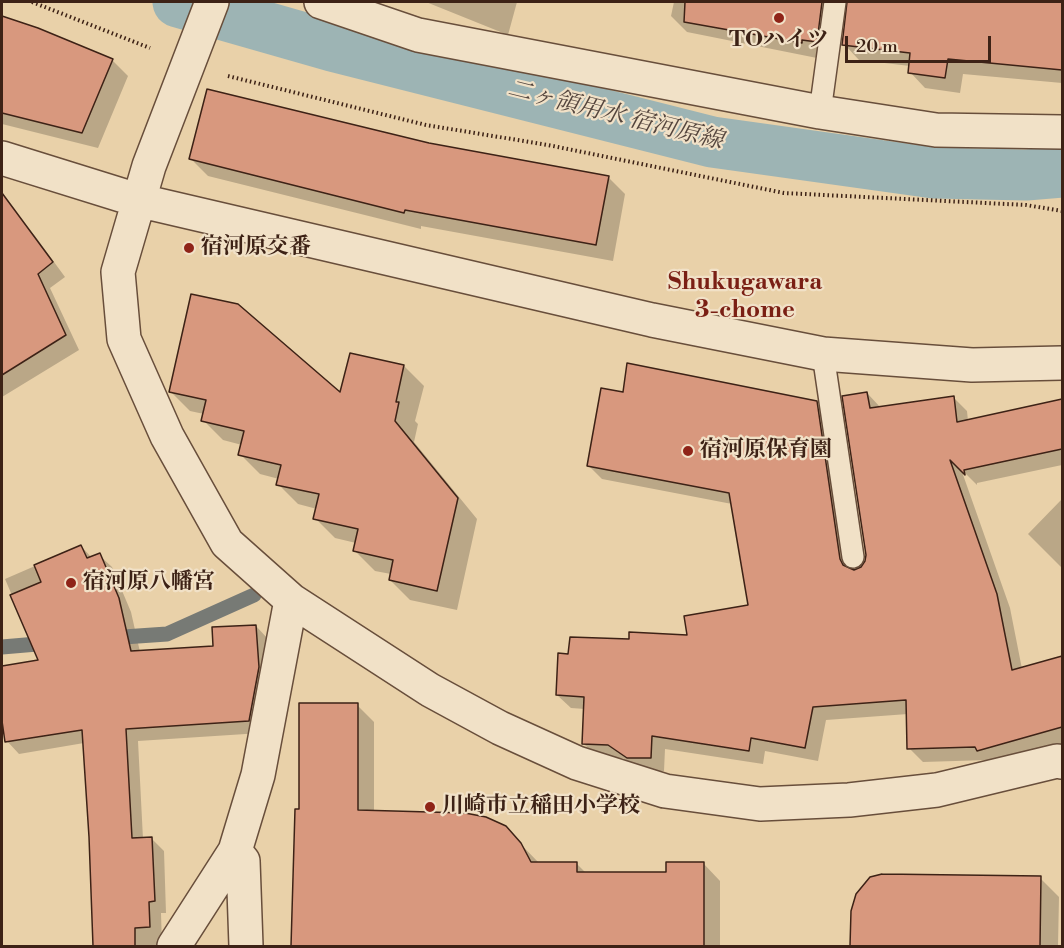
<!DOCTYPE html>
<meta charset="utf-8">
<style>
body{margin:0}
#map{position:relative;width:1064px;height:948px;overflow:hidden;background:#e9d1a9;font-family:"Libre Bodoni",serif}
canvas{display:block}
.frame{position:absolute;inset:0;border:3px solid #3d2216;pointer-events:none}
.scale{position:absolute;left:845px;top:36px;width:146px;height:27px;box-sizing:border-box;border:3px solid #3d2216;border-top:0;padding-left:8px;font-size:18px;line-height:21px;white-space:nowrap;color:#3d2216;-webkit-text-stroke:4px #f1e1c7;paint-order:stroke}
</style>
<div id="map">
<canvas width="1064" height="948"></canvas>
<div class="frame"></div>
<div class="scale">20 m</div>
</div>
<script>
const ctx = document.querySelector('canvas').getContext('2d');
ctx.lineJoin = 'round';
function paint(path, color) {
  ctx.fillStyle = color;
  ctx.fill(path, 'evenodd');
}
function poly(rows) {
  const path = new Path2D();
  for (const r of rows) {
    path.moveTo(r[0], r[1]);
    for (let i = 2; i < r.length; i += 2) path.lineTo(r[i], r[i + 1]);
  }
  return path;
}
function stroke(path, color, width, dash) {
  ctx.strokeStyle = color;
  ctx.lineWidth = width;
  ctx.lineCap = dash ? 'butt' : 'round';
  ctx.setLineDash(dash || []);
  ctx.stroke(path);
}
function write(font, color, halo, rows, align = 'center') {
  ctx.font = font + ' "Libre Bodoni","Noto Serif JP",serif';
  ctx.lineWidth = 4.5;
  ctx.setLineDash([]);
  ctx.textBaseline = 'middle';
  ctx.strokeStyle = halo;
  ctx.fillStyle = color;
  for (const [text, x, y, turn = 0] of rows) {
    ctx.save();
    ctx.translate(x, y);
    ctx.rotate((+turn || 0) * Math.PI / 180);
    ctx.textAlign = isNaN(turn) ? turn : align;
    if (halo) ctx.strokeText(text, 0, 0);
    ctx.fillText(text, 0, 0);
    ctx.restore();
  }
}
paint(poly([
 [426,2,517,2,508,35],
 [674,2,1062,2,1062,83,963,74,960,93,925,88,910,72,910,66,859,60,844,44,849,6,841,9,817,58,687,32,671,16],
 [2,17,112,60,128,76,98,148,2,124],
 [429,145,608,177,625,194,613,261,421,226,421,229,208,176,191,159],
 [22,222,35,236,65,277,50,288,79,350,2,397,2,237],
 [351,355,404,366,424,386,415,421,418,424,414,442,477,519,457,610,410,600,390,580,391,574,375,571,355,551,356,543,335,538,315,518,317,509,298,504,278,484,279,479,260,474,240,454,242,445,223,440,203,420,204,414,190,411,170,391,341,394],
 [624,393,816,402,830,416,853,572,862,568,866,562,867,393,881,408,953,397,967,411,968,421,1062,401,1062,465,977,483,977,485,961,469,1010,608,1022,669,1062,657,1062,744,992,764,988,760,923,762,909,748,908,714,826,720,818,761,765,751,763,764,665,749,664,771,642,771,623,758,597,757,583,743,585,709,571,708,557,695,570,656,630,641,689,637,750,606,732,504,602,479,589,466],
 [1062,499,1062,568,1028,534],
 [81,546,92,558,99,555,112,567,131,612,140,652,214,647,256,626,268,639,261,733,138,741,143,839,151,838,164,851,166,913,161,913,162,946,95,946,84,743,19,754,7,741,2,712,2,668,40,661,5,579],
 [357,705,374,722,374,812,505,828,539,863,576,863,587,874,667,874,703,863,720,881,720,946,293,946,297,810,301,810],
 [1040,878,1059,897,1058,946,852,946,852,912]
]), '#0003');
stroke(poly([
 [109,638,167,634,254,595],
 [2,647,49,643]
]), '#777a75', 15);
stroke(poly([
 [178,2,332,46,712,142,934,173,1026,175,1062,172]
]), '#9db4b4', 51);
const building = poly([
 [685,2,822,2,817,42,802,40,802,43,684,22,685,2],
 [847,2,1062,2,1062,70,948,59,945,78,908,73,910,53,842,45,847,2],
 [2,16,38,28,113,59,82,133,2,113,2,16],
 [207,89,429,143,609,176,596,245,405,210,404,213,189,159,207,89],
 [2,193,53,262,38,274,66,335,2,375,2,193],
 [191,294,238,304,340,392,350,353,404,365,396,402,399,402,395,421,458,498,437,591,389,580,393,560,353,551,358,529,313,519,319,494,276,485,281,465,238,455,244,431,201,421,206,400,169,392,191,294],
 [627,363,817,401,840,559,843,565,854,570,861,567,865,561,866,555,842,396,867,392,870,408,954,396,957,422,1062,399,1062,449,964,470,965,475,950,460,997,594,1012,670,1062,656,1062,727,977,751,975,747,907,749,906,700,813,707,805,748,751,738,749,751,652,736,651,758,627,758,608,745,582,744,584,697,556,695,558,653,568,654,570,637,629,639,629,632,687,635,684,616,748,605,729,493,587,466,601,388,623,392,627,363],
 [81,545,87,558,100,553,119,598,131,651,213,646,212,627,256,625,259,667,249,721,126,729,132,838,152,837,155,901,149,902,150,927,135,928,135,946,93,946,89,837,82,730,5,742,2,721,2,666,38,660,10,595,41,582,34,565,81,545],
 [299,703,358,703,358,810,465,813,486,817,506,826,521,843,531,862,577,862,577,872,666,872,666,862,704,862,704,946,291,946,295,809,299,809,299,703],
 [882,874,1041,876,1040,946,850,946,851,911,856,894,870,877,882,874]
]);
paint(building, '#d8987e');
stroke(building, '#3d2216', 1.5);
const service = poly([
 [820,112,835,2],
 [823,354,853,557]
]);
const minor = poly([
 [212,2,149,166,118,272,124,339,167,436,227,543,291,600,430,690,500,728,577,763,665,791,760,804,849,800,937,790,1057,761,1062,762],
 [321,2,418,35,820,112,936,130,1062,132],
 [2,158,137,200,652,320,823,354,972,365,1062,363],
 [235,851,243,861,246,946],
 [174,946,235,851,258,775,291,600]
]);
stroke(service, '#684e3b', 24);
stroke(minor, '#684e3b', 36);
stroke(poly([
 [32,2,150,48],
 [228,76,426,125,548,145,784,193,1026,205,1062,211]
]), '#3d2216', 4, [1.5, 3]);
stroke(service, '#f1e1c7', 21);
stroke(minor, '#f1e1c7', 33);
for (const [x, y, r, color] of [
 [779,18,6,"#8f2418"],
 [189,248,6,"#8f2418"],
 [688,451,6,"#8f2418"],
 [71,583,6,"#8f2418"],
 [430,807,6,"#8f2418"]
]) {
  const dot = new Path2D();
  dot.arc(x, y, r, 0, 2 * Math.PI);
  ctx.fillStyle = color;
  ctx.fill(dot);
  stroke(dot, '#f1e1c7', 2);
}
write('bold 22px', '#3d2216', '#f1e1c7', [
 ["TOハイツ",779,41,"center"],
 ["宿河原交番",201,248],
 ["宿河原保育園",700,451],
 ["宿河原八幡宮",83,583],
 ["川崎市立稲田小学校",442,807]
], 'left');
write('italic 24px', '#55463e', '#f1e1c7', [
 ["二ヶ領用水 宿河原線",615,116,14]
]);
write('bold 24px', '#7a1f14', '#f1e1c7', [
 ["Shukugawara",745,283],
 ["3-chome",745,311]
]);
</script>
